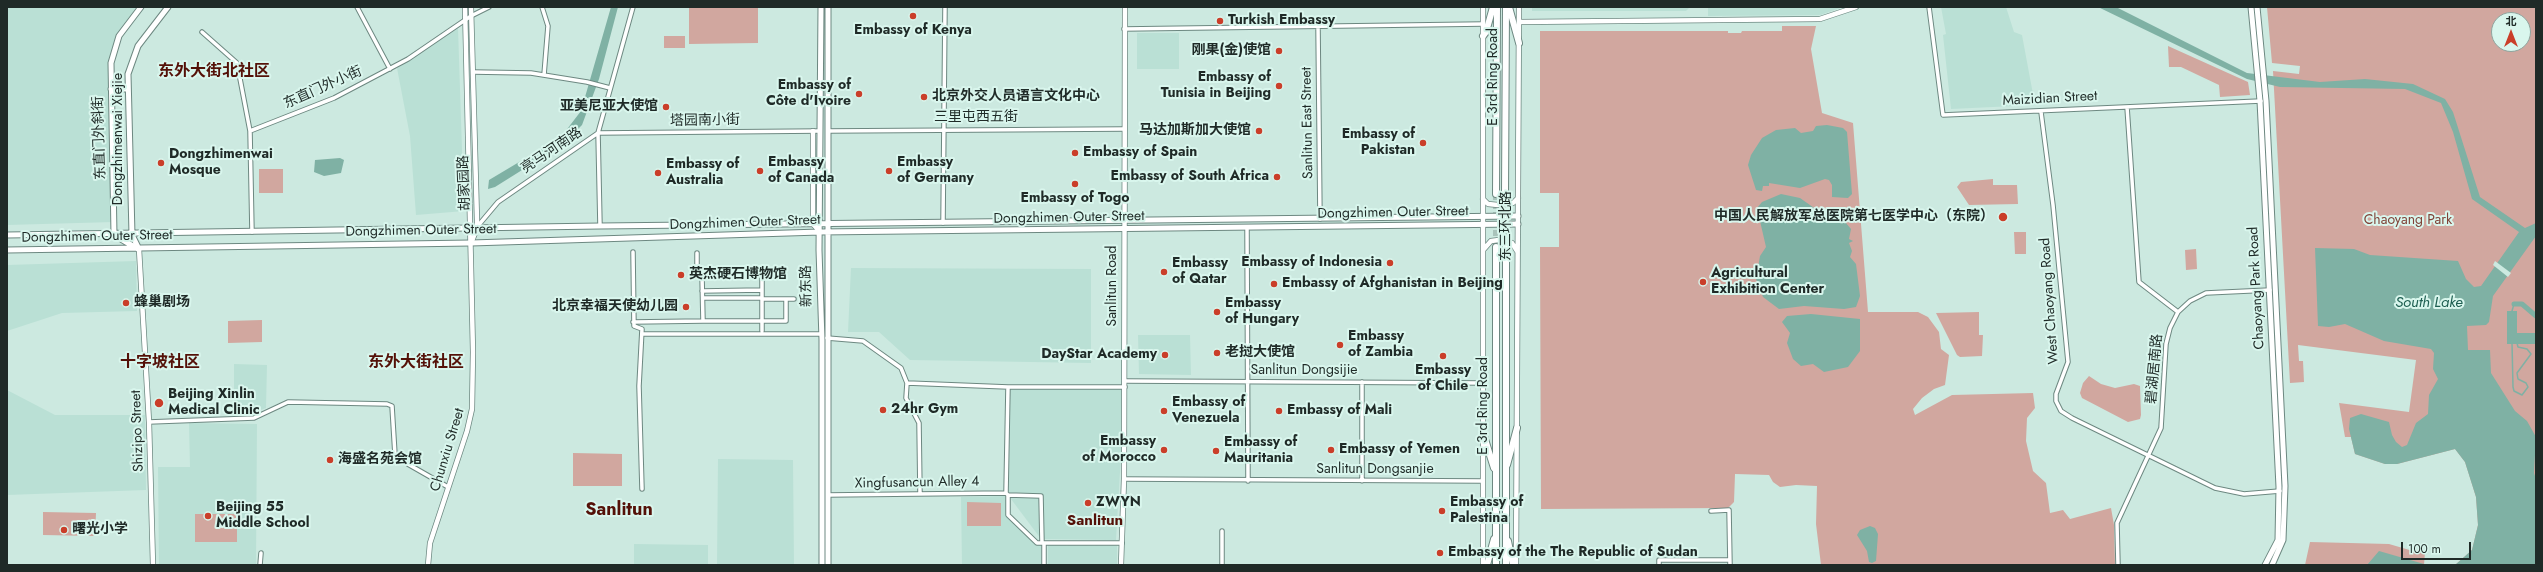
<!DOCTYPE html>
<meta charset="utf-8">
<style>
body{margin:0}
#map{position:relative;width:2543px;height:572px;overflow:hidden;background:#cce9e0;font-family:Jost,"Noto Sans SC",sans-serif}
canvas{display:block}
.frame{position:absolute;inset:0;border:8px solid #1f2a27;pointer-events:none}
.north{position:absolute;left:2491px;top:12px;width:40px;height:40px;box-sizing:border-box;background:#d9f6ed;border:1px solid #8fa49e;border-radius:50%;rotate:0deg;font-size:11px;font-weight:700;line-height:16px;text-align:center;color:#1f2a27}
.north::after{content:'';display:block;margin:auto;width:14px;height:18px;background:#ca3e29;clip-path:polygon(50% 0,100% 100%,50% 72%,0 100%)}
.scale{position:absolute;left:2401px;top:542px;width:70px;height:18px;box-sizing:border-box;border:2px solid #1f2a27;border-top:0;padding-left:5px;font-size:12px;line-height:14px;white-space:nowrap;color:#1f2a27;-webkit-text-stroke:3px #d9f6ed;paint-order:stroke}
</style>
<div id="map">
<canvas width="2543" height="572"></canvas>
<div class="frame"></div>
<div class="north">北</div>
<div class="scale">100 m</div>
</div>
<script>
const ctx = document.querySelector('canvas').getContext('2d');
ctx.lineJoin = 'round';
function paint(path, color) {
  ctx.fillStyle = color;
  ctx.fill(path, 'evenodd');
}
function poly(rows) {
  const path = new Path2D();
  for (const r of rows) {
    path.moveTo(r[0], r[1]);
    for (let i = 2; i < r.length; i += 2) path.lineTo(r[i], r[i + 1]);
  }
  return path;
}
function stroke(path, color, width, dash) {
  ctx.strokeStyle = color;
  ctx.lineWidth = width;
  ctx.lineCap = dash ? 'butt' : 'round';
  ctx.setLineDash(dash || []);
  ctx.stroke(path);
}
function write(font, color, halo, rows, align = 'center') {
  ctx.font = font + ' Jost,"Noto Sans SC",sans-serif';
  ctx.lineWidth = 4;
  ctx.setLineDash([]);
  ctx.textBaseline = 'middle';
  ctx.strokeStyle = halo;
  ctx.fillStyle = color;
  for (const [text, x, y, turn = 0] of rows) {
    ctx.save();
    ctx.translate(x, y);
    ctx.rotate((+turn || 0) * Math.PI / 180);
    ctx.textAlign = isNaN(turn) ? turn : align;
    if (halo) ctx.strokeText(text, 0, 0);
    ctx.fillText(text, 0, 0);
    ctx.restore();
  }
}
paint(poly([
 [7,7,141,7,119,36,111,63,114,222,7,225],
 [1532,7,1690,7,1686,11,1532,11],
 [1708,7,1843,7,1820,15,1708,16],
 [1941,7,2006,7,2014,32,2022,35,2035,105,1951,109,1943,35,1946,34],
 [458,28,464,211,416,215,410,136,397,68],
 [1137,33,1179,33,1179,69,1137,69],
 [136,261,137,311,62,313,7,331,7,265],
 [851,268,1091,269,1091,363,910,360,879,332,848,332],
 [1138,335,1190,335,1191,375,1139,374],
 [234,364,267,365,266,408,250,414,234,414],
 [1008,387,1125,387,1116,540,1041,539,1008,495],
 [7,390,55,415,145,415,146,490,7,495],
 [189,423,257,424,256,565,159,565,158,467,190,467],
 [718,459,793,460,794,565,717,565],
 [1006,496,1006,516,1035,542,1036,545,1041,545,1041,565,962,565,961,497],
 [634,544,708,545,708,565,634,565],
 [1048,545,1117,546,1117,565,1048,565]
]), '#bae0d5');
paint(poly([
 [689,7,758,7,758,43,689,44],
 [2267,7,2536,7,2536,565,2455,565,2472,550,2478,525,2476,497,2465,462,2455,449,2397,464,2385,464,2355,454,2351,437,2345,437,2339,403,2409,412,2416,360,2298,345,2299,361,2303,361,2304,382,2290,383,2273,71,2299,74,2300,66,2272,63],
 [2499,20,2523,20,2523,44,2499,44],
 [1782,26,1816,26,1811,49,1822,113,1853,123,1868,312,1918,312,1928,317,1939,332,1941,349,1949,355,1945,385,1934,389,1922,398,1913,409,1915,415,1952,395,2033,393,2035,408,2027,418,2026,441,2033,471,2046,483,2050,513,2063,510,2070,519,2111,508,2114,525,2115,565,1821,565,1816,524,1817,486,1796,485,1780,487,1773,482,1769,475,1735,474,1734,502,1728,508,1541,509,1540,247,1559,247,1559,193,1540,193,1540,31,1728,31,1728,33,1741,33,1742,31,1782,31],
 [664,36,685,36,685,48,664,48],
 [2168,46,2248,82,2250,95,2220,97,2219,85,2181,67,2169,67],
 [259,169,283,169,283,193,259,193],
 [1993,179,1993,185,2017,185,2018,204,1969,205,1957,187,1961,182],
 [2014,232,2026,232,2026,254,2015,254],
 [2196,249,2197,269,2186,270,2185,250],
 [1979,312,1979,335,1983,335,1982,356,1960,357,1957,355,1936,313],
 [262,320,262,342,228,343,228,321],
 [2089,376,2101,384,2115,388,2134,384,2140,386,2141,415,2140,419,2128,422,2082,398,2080,393,2083,383],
 [573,453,622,454,622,486,573,486],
 [967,502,1001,503,1001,526,967,526],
 [43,512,96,513,95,536,43,535],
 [195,514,237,514,237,542,195,542],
 [2310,542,2389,544,2413,551,2414,549,2425,552,2424,565,2305,565]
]), '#d1a79f');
paint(poly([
 [611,7,618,7,599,79,582,125,562,145,495,187,488,189,489,180,561,137,581,111],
 [2098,7,2116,7,2247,73,2320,82,2365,79,2413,84,2445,99,2453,112,2480,197,2525,228,2536,223,2536,236,2493,296,2489,322,2486,325,2467,326,2468,350,2490,350,2491,373,2515,411,2527,421,2536,437,2534,473,2536,479,2536,565,2455,565,2472,550,2478,525,2476,497,2465,462,2455,449,2397,464,2385,464,2355,454,2349,429,2350,418,2361,414,2389,422,2392,435,2396,442,2402,447,2407,445,2416,423,2428,414,2429,395,2438,379,2433,369,2434,353,2431,349,2384,341,2345,324,2329,327,2318,326,2315,248,2354,249,2370,255,2458,261,2466,279,2474,287,2481,286,2519,232,2472,199,2453,132,2441,103,2405,89,2280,87,2247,79],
 [1827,125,1843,128,1847,132,1852,194,1848,198,1832,197,1832,185,1829,180,1825,179,1800,188,1769,183,1769,186,1763,186,1762,191,1756,190,1748,165,1751,155,1762,138,1776,130,1795,128,1801,133,1813,131,1816,126],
 [340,158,344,160,341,173,324,176,314,172,315,160],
 [1781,194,1800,198,1827,217,1835,210,1851,229,1849,239,1853,241,1849,243,1852,251,1850,257,1856,264,1860,296,1856,307,1844,309,1804,306,1779,309,1763,297,1756,279,1760,256,1766,247,1757,208,1762,202],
 [2507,311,2517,311,2517,333,2536,333,2536,344,2507,344],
 [1811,314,1860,319,1860,351,1848,367,1824,372,1813,364,1801,366,1793,359,1787,343,1790,333,1782,322,1787,316],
 [1870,526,1875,528,1878,534,1876,561,1872,563,1869,562,1867,551,1857,535,1860,530],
 [2379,551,2424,564,2424,565,2367,565]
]), '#7fb1a4');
paint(poly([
 [2495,261,2511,273,2508,277,2493,265]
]), '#cce9e0');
stroke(poly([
 [2512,311,2514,304],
 [2512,343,2513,387,2514,391,2522,395,2528,387,2526,383,2518,379,2517,373,2531,354,2527,349,2518,347,2517,343]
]), '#7fb1a4', 1.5);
stroke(poly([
 [2514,304,2522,304,2536,316]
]), '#7fb1a4', 5);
stroke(poly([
 [1505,194,1506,247],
 [1496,245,1496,194]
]), '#a9c3bb', 6, [6, 3]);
const minor = poly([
 [357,7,390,69],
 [542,7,548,26,544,75],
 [1929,7,1943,115,2261,101],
 [1318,26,1320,219],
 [1124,29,1483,24],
 [202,32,237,63,250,131],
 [473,72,531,73,587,82,610,88],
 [2127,107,2139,282,2178,312],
 [2041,112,2053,205,2068,362,2056,394,2056,401,2061,411,2072,418,2215,488,2244,494,2280,491],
 [828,131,1124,129],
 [943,223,945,7],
 [600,226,598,133,820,131],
 [477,227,498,202,598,133,633,7],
 [1247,227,1248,481],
 [252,232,250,131,334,98,408,59,471,16,489,7],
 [633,252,634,326,642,329,639,386,642,489],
 [697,253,697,271,702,276],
 [702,291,762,290],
 [703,298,762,298],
 [633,322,703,321],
 [762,331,762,275,702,276,703,321,786,321,786,299,762,299,794,299],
 [642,334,821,334],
 [827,338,863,341,901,368,907,383,1008,387,1125,387],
 [1125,381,1483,383],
 [907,383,906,398,919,423,920,494],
 [1008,387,1006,493,1008,495,1041,496,1042,543,1122,543],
 [149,422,254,418,288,402,387,404,392,406,395,455,406,463,448,487],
 [1124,479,1483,481],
 [1362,481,1362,382],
 [828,495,1006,493],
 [1008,495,1008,515,1037,543,1042,543],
 [1711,511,1729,510,1730,565],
 [1044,543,1044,565],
 [260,565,261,553],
 [1222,565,1222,531],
 [1659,565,1659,560,1729,560],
 [2118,565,2117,523,2161,428,2166,344,2170,328,2178,312,2190,301,2206,293,2270,290]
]);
const tertiary = poly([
 [471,7,477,220,477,228,472,241],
 [1483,7,1483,565],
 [1519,22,1820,19,1856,7],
 [813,131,813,224,820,232],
 [1483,199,1488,204,1498,205,1513,203,1518,198],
 [139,249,149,422,153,565],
 [1484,249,1491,241,1499,240,1512,243,1517,251],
 [428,565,430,543,467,431,472,409,473,352,465,7],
 [1121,565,1124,479,1125,7],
 [1516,565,1519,7]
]);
const secondary = poly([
 [821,7,819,250,822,340,822,565],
 [828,7,828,565],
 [2251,7,2260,101,2279,487,2278,540,2265,565],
 [2257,7,2266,101,2285,486,2283,540,2272,565],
 [111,89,127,89],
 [7,235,600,226,1518,216],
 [114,235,111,63,119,36,141,7],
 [114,235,138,249],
 [139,249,132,235,128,74,138,46,168,7],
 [7,250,471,243,820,232,1518,224]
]);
const trunk = poly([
 [1509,7,1519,43],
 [1483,36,1486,32,1493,7],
 [1496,194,1497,7],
 [1505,194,1506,7],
 [1506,247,1506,565],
 [1483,433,1494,468],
 [1507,465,1517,428],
 [1508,541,1513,565],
 [1487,565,1494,539],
 [1496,565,1496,247]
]);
stroke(minor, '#6d8881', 5.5);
stroke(tertiary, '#6d8881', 6);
stroke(secondary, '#6d8881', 7);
stroke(trunk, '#6d8881', 8);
stroke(minor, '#fff', 3.5);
stroke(tertiary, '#fff', 4.5);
stroke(secondary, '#fff', 5);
stroke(trunk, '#fff', 6);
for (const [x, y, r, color] of [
 [913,16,4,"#ca3e29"],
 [1220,21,4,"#ca3e29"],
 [1279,51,4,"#ca3e29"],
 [1279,86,4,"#ca3e29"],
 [859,94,4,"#ca3e29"],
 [924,97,4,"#ca3e29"],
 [666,107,4,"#ca3e29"],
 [1259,131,4,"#ca3e29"],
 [1423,143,4,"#ca3e29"],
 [1075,153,4,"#ca3e29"],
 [161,163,4,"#ca3e29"],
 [760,171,4,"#ca3e29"],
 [889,171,4,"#ca3e29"],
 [658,173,4,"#ca3e29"],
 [1277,177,4,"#ca3e29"],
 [1075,184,4,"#ca3e29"],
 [2003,217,5,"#ca3e29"],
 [1390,263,4,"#ca3e29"],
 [1164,272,4,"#ca3e29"],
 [681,275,4,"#ca3e29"],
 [1703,282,4,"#ca3e29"],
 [1274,284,4,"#ca3e29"],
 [126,303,4,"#ca3e29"],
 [686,307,4,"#ca3e29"],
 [1217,312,4,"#ca3e29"],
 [1340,345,4,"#ca3e29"],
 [1217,353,4,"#ca3e29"],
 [1165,355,4,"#ca3e29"],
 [1443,356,4,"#ca3e29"],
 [159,403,5,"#ca3e29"],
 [883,410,4,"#ca3e29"],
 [1164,411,4,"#ca3e29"],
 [1279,411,4,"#ca3e29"],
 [1164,450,4,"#ca3e29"],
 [1331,450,4,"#ca3e29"],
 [1216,451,4,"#ca3e29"],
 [330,460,4,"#ca3e29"],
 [1088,503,4,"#ca3e29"],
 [1442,511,4,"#ca3e29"],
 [208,516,4,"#ca3e29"],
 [64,530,4,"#ca3e29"],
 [1440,553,4,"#ca3e29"]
]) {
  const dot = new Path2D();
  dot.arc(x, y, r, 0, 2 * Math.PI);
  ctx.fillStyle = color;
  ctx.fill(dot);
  stroke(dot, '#d9f6ed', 1.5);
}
write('bold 14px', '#1f2a27', '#d9f6ed', [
 ["Turkish Embassy",1228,21],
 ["Embassy of Kenya",913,31,"center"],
 ["刚果(金)使馆",1271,51,"right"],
 ["Embassy of",1271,78,"right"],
 ["Tunisia in Beijing",1271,94,"right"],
 ["Embassy of",851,86,"right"],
 ["Côte d'Ivoire",851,102,"right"],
 ["北京外交人员语言文化中心",932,97],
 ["亚美尼亚大使馆",658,107,"right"],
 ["马达加斯加大使馆",1251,131,"right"],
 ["Embassy of",1415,135,"right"],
 ["Pakistan",1415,151,"right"],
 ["Embassy of Spain",1083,153],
 ["Dongzhimenwai",169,155],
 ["Mosque",169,171],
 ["Embassy",768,163],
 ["of Canada",768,179],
 ["Embassy",897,163],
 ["of Germany",897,179],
 ["Embassy of",666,165],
 ["Australia",666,181],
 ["Embassy of South Africa",1269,177,"right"],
 ["Embassy of Togo",1075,199,"center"],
 ["中国人民解放军总医院第七医学中心（东院）",1994,217,"right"],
 ["Embassy of Indonesia",1382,263,"right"],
 ["Embassy",1172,264],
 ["of Qatar",1172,280],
 ["Agricultural",1711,274],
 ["Exhibition Center",1711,290],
 ["英杰硬石博物馆",689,275],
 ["Embassy of Afghanistan in Beijing",1282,284],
 ["蜂巢剧场",134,303],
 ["Embassy",1225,304],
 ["of Hungary",1225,320],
 ["北京幸福天使幼儿园",678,307,"right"],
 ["Embassy",1348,337],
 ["of Zambia",1348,353],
 ["老挝大使馆",1225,353],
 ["DayStar Academy",1157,355,"right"],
 ["Embassy",1443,371,"center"],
 ["of Chile",1443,387,"center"],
 ["Beijing Xinlin",168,395],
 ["Medical Clinic",168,411],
 ["Embassy of",1172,403],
 ["Venezuela",1172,419],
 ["24hr Gym",891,410],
 ["Embassy of Mali",1287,411],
 ["Embassy",1156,442,"right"],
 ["of Morocco",1156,458,"right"],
 ["Embassy of",1224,443],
 ["Mauritania",1224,459],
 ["Embassy of Yemen",1339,450],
 ["海盛名苑会馆",338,460],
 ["ZWYN",1096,503],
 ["Embassy of",1450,503],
 ["Palestina",1450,519],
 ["Beijing 55",216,508],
 ["Middle School",216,524],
 ["曙光小学",72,530],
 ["Embassy of the The Republic of Sudan",1448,553]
], 'left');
write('14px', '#1f2a27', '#d9f6ed', [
 ["E 3rd Ring Road",1494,77,-90],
 ["东直门外小街",323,88,-24],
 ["Maizidian Street",2050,99,-3],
 ["三里屯西五街",976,118],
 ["塔园南小街",705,121,-1],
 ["Sanlitun East Street",1308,123,-91],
 ["东直门外斜街",100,138,-92],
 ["Dongzhimenwai Xiejie",119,139,-90],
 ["亮马河南路",552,151,-34],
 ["胡家园路",465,183,-92],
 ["Dongzhimen Outer Street",1393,213,-1],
 ["Dongzhimen Outer Street",1069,218,-1],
 ["Dongzhimen Outer Street",745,223,-2],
 ["东三环北路",1507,226,-90],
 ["Dongzhimen Outer Street",421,231,-1],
 ["Dongzhimen Outer Street",97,237,-1],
 ["新东路",807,286,-91],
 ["Sanlitun Road",1113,286,-90],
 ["Chaoyang Park Road",2257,288,-93],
 ["West Chaoyang Road",2050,301,-94],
 ["碧湖居南路",2155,369,-85],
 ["Sanlitun Dongsijie",1304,371],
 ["E 3rd Ring Road",1484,406,-90],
 ["Shizipo Street",138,431,-92],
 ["Chunxiu Street",448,450,-73],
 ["Sanlitun Dongsanjie",1375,470],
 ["Xingfusancun Alley 4",917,483,-1]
]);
write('14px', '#804338', '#d9f6ed', [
 ["Chaoyang Park",2408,221]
]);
write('italic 15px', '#1f6052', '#d9f6ed', [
 ["South Lake",2429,303]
]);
write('bold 15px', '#541108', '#d9f6ed', [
 ["Sanlitun",1095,521]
]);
write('bold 16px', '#541108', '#d9f6ed', [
 ["东外大街北社区",214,72],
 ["十字坡社区",160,363],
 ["东外大街社区",416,363]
]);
write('bold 18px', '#541108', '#d9f6ed', [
 ["Sanlitun",619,511]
]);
</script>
